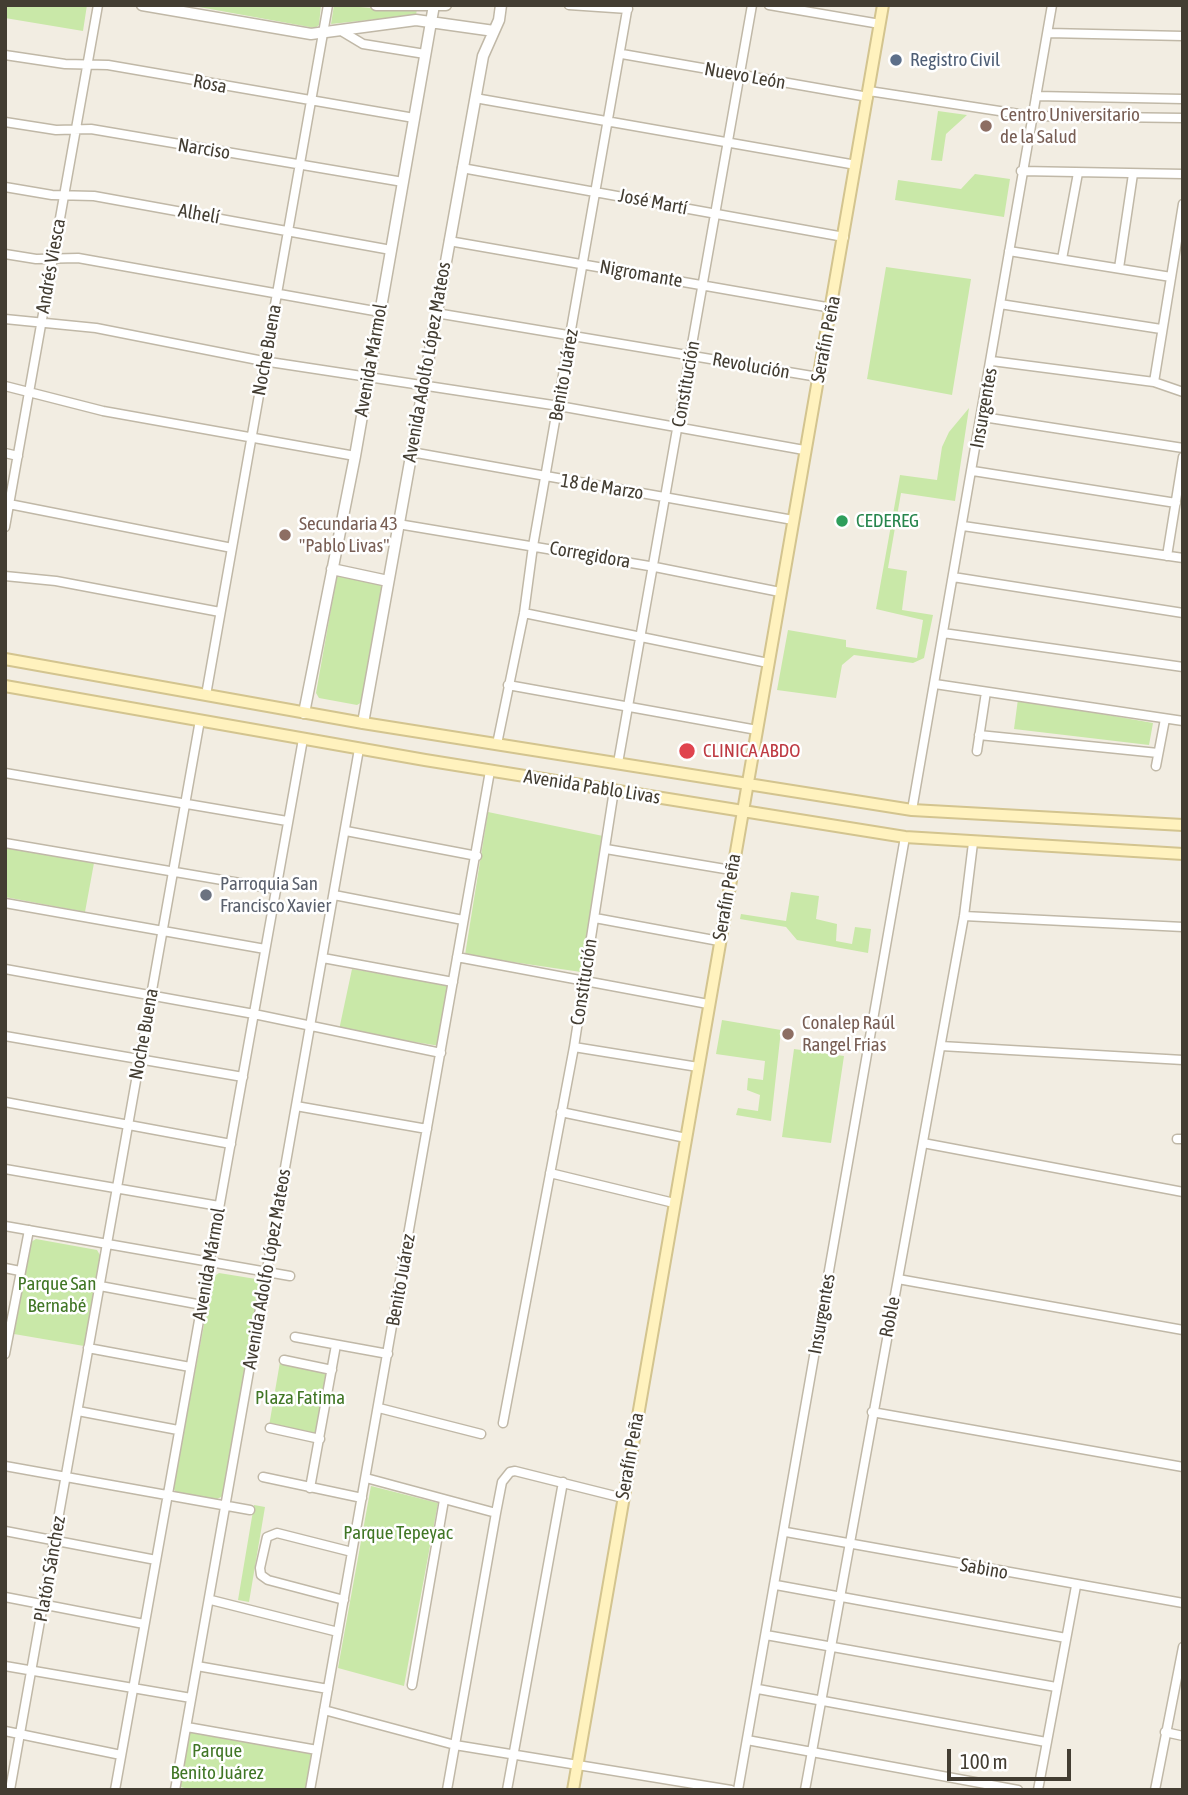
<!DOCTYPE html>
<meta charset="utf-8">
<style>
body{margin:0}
#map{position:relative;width:1188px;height:1795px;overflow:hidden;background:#f2ede2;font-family:"Asap Condensed",sans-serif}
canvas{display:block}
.frame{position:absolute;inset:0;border:7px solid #433d32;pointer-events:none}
.scale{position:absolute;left:947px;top:1749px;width:124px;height:32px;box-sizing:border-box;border:4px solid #433d32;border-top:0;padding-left:9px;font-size:21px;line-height:24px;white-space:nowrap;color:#433d32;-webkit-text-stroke:5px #fff;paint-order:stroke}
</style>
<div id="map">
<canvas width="1188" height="1795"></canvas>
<div class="frame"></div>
<div class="scale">100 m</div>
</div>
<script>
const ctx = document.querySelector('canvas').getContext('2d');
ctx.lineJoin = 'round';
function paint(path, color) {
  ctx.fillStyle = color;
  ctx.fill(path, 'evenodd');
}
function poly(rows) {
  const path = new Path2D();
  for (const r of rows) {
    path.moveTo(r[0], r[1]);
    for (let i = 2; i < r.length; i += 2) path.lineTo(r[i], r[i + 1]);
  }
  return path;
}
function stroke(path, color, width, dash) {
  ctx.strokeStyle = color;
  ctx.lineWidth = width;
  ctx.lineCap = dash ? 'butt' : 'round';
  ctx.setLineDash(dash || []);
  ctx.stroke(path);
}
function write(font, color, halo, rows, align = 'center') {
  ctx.font = font + ' "Asap Condensed",sans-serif';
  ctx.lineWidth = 5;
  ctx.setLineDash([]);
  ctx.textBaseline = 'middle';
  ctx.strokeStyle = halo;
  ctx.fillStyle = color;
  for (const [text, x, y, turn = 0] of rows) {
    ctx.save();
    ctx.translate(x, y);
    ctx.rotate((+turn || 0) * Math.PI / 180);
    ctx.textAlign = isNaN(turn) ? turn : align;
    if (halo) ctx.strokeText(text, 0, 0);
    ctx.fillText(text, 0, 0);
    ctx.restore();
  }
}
paint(poly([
 [5,5,87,5,83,31,5,18],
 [188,5,321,5,319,25,315,28],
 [334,5,397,10,417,9,416,15,331,24],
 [938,111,967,115,946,134,942,161,931,160],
 [975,174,1010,179,1004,217,895,200,898,180,961,189],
 [886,267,971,279,952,395,867,379],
 [969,408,955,501,901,493,888,568,907,571,902,610,933,615,924,658,913,663,854,655,842,665,836,698,777,690,788,630,846,640,846,647,917,658,923,620,876,609,900,475,937,480,942,447,949,432],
 [342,573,383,584,362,702,357,705,319,698,316,693,337,575],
 [1018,699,1153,723,1149,745,1014,729],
 [488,812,603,836,581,972,465,955],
 [5,848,94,863,85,912,5,897],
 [791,892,819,896,816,919,837,924,836,941,852,944,855,927,871,929,868,953,797,940,786,927,740,919,741,914,786,921],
 [352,969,448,985,440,1046,339,1030],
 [722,1020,781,1030,771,1121,736,1115,738,1108,758,1111,760,1095,747,1090,748,1078,763,1080,765,1061,716,1054],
 [794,1049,844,1056,831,1143,782,1137],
 [36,1239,97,1250,101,1257,84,1346,14,1334,31,1242],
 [219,1273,256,1279,259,1285,223,1496,217,1499,176,1492,173,1488,213,1277],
 [280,1362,333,1371,320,1436,269,1426],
 [371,1486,438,1503,404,1686,338,1668],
 [254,1505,265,1507,249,1602,238,1600],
 [190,1729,317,1750,309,1790,194,1790,180,1787]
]), '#c9e8a8');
const minor = poly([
 [569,5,628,9],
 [769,5,880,24],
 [343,32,363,44,425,54],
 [1048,33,1183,36],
 [622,54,868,97],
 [5,55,65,64,108,65,414,118],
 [869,91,1032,116,1183,118],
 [1036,96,1183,99],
 [475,98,856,165],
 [5,122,56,130,91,129,403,182],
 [462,168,844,237],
 [1021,171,1183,174],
 [5,187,52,195,94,196,391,250],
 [449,241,832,308],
 [1009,251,1171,277],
 [5,254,36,259,78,258,380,312],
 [1062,259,1078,173],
 [1119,268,1133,174],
 [1000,304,1161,329],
 [436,313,818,377],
 [5,319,96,328,263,361,559,406,804,450],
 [992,361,1154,382,1183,392],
 [1154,382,1183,204],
 [5,386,103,411,355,456],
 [983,417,1183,448],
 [411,452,793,520],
 [5,453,18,456],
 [973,471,1176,503],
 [9,504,232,548],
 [398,524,655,567,780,592],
 [963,526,1183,558],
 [5,527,98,5],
 [1167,556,1183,457],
 [5,576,56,581,220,612],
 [953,577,1183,613],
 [524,613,768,663],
 [943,633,1183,667],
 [935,684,1183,721],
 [508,685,757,730],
 [206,695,328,5],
 [979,735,1158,753],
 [497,744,524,613,533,546,628,5],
 [977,751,986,692],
 [618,763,752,5],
 [1156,766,1165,719],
 [5,773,287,821],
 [912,810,1052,5],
 [346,831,477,856],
 [5,843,275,889],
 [606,849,731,870],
 [334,895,463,920],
 [5,903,265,949],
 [964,916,1183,927],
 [595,918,719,941],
 [457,957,708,1004],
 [323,958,453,982],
 [5,969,254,1014,441,1053],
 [5,1036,243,1077],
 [941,1046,1183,1060],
 [574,1047,698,1067],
 [5,1102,231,1144],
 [296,1106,427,1129],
 [561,1112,686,1138],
 [1177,1139,1183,1139],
 [923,1143,1183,1192],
 [5,1169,219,1206],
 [550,1173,674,1203],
 [5,1226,290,1276],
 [5,1268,20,1271],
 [898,1279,1183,1330],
 [100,1286,202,1305],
 [295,1337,388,1354],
 [88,1348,190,1367],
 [5,1354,29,1230],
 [284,1360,332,1370],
 [379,1408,481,1434],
 [78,1411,178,1430],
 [872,1412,1183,1467],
 [503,1423,574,1047,614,790],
 [270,1428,320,1439],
 [5,1466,250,1510],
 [263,1477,362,1498],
 [366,1478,496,1513,502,1482,510,1472,515,1471,623,1498],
 [310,1488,336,1345],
 [5,1531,156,1560],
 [786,1532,1183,1603],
 [776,1585,1066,1638],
 [5,1597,144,1624],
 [211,1600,338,1632],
 [344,1600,268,1580,261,1575,260,1568,267,1537,277,1533,352,1552],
 [766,1635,1056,1687],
 [5,1666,191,1698],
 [197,1666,328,1689],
 [412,1685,444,1500],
 [758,1689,1046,1742],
 [324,1710,455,1745,731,1790],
 [187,1727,317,1750],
 [5,1731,121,1755],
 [1165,1732,1183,1736],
 [747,1740,1018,1790],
 [10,1790,200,720],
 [115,1790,303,739],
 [175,1790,359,749],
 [310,1790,490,771],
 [447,1790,496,1513],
 [507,1790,563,1482],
 [738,1790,905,837],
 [805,1790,964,916,973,843],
 [1038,1790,1076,1586],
 [1155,1790,1183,1647]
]);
const tertiary = poly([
 [142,5,311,34,416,20,494,31],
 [376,5,446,5],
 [332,569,388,581],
 [304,713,355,456,434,5],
 [363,723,483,56,499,20,501,5]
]);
const secondary = poly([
 [5,659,363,723,912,810,1183,825],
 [5,686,425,760,905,837,1183,854],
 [573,1790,883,5]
]);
stroke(minor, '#c0b8a7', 11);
stroke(tertiary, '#c0b8a7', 13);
stroke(secondary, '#d3c48f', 14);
stroke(minor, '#fff', 8);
stroke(tertiary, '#fff', 10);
stroke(secondary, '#fff2be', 10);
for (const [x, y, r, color] of [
 [896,60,7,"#5c6f8a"],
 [986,126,7,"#8d6e63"],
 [842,521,7,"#2e9e5b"],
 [285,535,7,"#8d6e63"],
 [687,751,9,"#e0444e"],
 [206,895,7,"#6b7280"],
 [788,1034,7,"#8d6e63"]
]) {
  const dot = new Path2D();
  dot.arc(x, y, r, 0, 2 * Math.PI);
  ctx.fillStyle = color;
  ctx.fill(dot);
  stroke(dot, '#fff', 2.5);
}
write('19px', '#4e5e75', '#fff', [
 ["Registro Civil",910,60]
], 'left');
write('19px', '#433d32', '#fff', [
 ["Nuevo León",745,76,10],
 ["Rosa",210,84,11],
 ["Narciso",204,149,9],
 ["José Martí",653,202,11],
 ["Alhelí",199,214,10],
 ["Andrés Viesca",51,266,-80],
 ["Nigromante",641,274,10],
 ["Serafín Peña",826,339,-79],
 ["Noche Buena",267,350,-80],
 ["Avenida Mármol",371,360,-80],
 ["Avenida Adolfo López Mateos",427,362,-80],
 ["Revolución",751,366,10],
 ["Benito Juárez",564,375,-80],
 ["Constitución",686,384,-80],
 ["Insurgentes",984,408,-80],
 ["18 de Marzo",602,487,9],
 ["Corregidora",590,555,10],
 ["Avenida Pablo Livas",592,787,9],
 ["Serafín Peña",727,897,-80],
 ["Constitución",584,982,-81],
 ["Noche Buena",144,1034,-80],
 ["Avenida Mármol",209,1264,-80],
 ["Avenida Adolfo López Mateos",267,1269,-80],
 ["Benito Juárez",401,1280,-80],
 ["Insurgentes",822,1314,-80],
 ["Roble",890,1317,-79],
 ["Serafín Peña",630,1456,-80],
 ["Platón Sánchez",50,1569,-80],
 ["Sabino",984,1569,10]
]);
write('19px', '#785e54', '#fff', [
 ["Centro Universitario",1000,115],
 ["de la Salud",1000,137],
 ["Secundaria 43",299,524],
 ["\"Pablo Livas\"",299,546],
 ["Conalep Raúl",802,1023],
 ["Rangel Frias",802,1045]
], 'left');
write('19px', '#27864d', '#fff', [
 ["CEDEREG",856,521]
], 'left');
write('19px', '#be3a42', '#fff', [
 ["CLINICA ABDO",703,751]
], 'left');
write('19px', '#5b616d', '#fff', [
 ["Parroquia San",220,884],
 ["Francisco Xavier",220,906]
], 'left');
write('19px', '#407625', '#fff', [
 ["Parque San",57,1284],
 ["Bernabé",57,1306],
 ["Plaza Fatima",300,1398],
 ["Parque Tepeyac",398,1533],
 ["Parque",217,1751],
 ["Benito Juárez",217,1773]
]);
</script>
